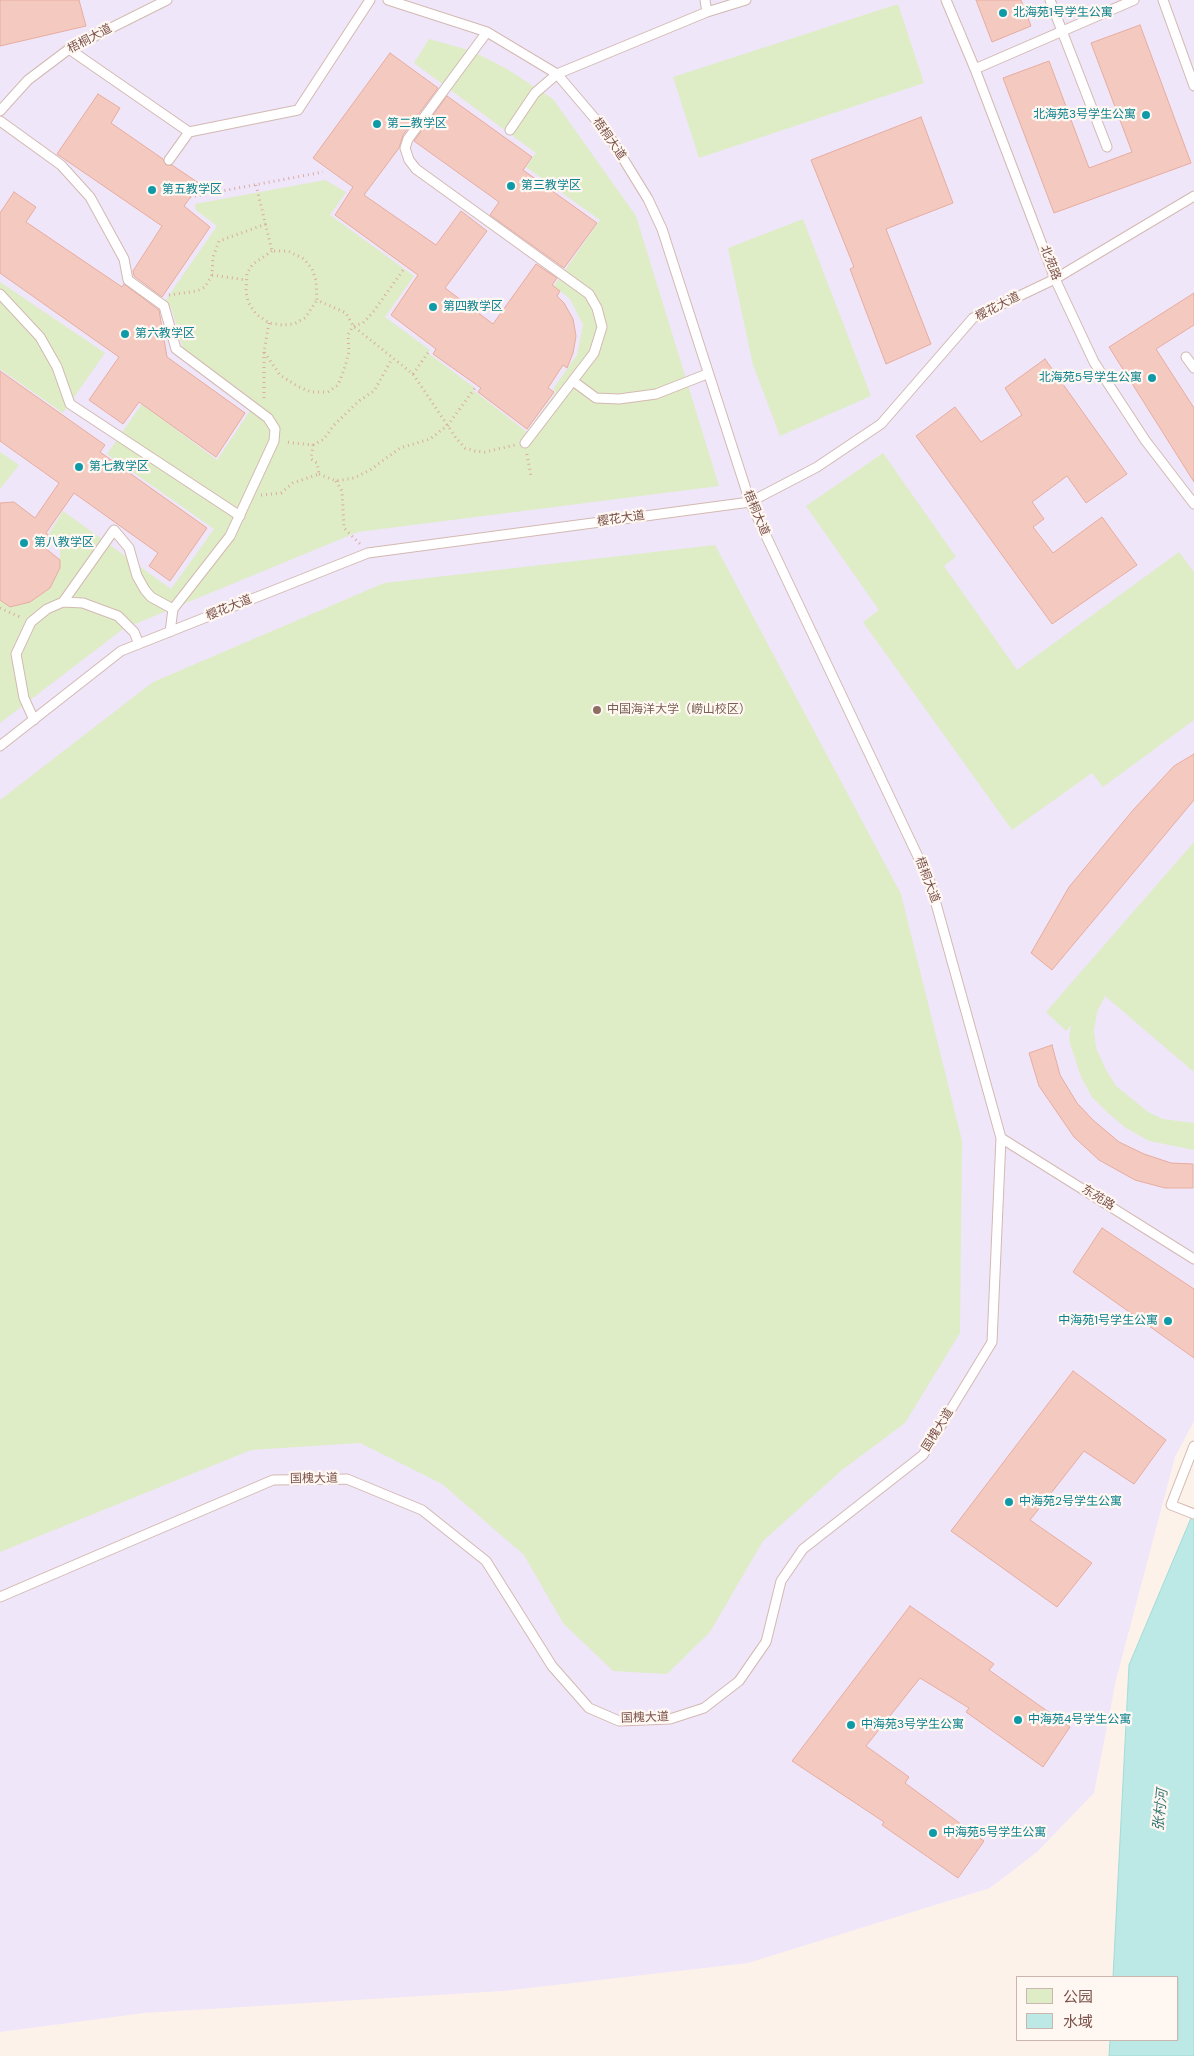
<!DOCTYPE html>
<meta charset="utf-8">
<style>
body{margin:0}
#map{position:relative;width:1194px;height:2056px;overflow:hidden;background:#fdf2ea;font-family:"DM Sans","Noto Sans SC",sans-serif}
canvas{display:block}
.legend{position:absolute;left:1016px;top:1976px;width:162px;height:65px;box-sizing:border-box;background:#fff7f1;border:1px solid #cab5af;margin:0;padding:6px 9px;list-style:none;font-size:15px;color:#7a524b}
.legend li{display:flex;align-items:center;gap:10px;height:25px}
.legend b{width:25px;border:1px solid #cab5af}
</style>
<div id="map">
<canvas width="1194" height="2056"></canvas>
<ul class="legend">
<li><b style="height:14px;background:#deedc6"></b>公园</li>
<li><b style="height:14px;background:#bce9e6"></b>水域</li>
</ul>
</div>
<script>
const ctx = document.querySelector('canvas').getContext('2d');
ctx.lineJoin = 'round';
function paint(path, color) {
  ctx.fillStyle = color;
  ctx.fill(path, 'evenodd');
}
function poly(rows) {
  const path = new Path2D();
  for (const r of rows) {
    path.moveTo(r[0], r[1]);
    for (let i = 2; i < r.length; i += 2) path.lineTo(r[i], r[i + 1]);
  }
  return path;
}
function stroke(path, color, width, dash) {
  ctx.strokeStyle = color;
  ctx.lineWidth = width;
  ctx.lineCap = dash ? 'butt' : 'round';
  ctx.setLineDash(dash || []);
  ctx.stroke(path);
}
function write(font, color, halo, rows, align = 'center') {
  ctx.font = font + ' "DM Sans","Noto Sans SC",sans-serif';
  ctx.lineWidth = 4.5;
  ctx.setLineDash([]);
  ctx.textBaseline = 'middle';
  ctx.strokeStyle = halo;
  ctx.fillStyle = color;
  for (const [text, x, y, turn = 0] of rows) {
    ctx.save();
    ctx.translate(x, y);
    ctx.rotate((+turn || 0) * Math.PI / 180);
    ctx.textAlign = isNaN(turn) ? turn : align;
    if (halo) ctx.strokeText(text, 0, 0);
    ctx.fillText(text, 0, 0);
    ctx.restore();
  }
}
paint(poly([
 [0,0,1194,0,1194,1421,1175,1457,1116,1680,1094,1793,1037,1852,990,1888,748,1963,503,1991,144,2013,0,2032]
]), '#efe6fa');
paint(poly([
 [898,4,924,83,699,158,673,77],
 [429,39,472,51,507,69,553,99,636,216,719,486,358,532,123,629,0,723,0,600,10,607,30,602,50,588,60,568,60,546,49,534,63,511,171,589,214,529,107,454,142,404,217,460,256,402,183,348,171,307,165,301,217,226,196,210,195,204,325,180,346,192,330,215,414,276,385,317,430,350,428,353,475,388,473,390,527,432,556,392,553,389,577,355,583,325,570,299,554,286,600,220,526,167,536,153,414,63],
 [803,219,871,396,780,436,753,365,728,248],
 [0,282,105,353,63,413,0,369],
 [0,452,19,465,0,489],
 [883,453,956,557,944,566,1017,670,1179,552,1194,572,1194,720,1103,787,1092,773,1012,830,863,622,879,610,806,506],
 [715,545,901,894,962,1141,960,1333,905,1423,842,1470,763,1541,710,1632,667,1674,613,1671,563,1623,524,1555,442,1484,360,1443,251,1450,0,1552,0,800,153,682,384,583],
 [1194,842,1194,1072,1105,996,1097,1012,1094,1031,1096,1048,1106,1070,1116,1086,1148,1112,1163,1119,1194,1123,1194,1150,1149,1141,1126,1128,1108,1113,1092,1097,1081,1077,1069,1040,1071,1025,1066,1031,1046,1012]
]), '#deedc6');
const water = poly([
 [1194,1511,1194,2056,1109,2056,1110,2040,1178,2040,1178,1977,1113,1977,1129,1665,1194,1511]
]);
paint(water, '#bce9e6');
stroke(water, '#a2dbd8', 1);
const building = poly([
 [0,0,79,0,86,26,0,46,0,0],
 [976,0,1021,0,1031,26,992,42,976,0],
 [1140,25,1191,163,1054,213,1003,78,1049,61,1089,168,1132,152,1091,43,1140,25],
 [390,53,438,88,403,135,399,148,364,195,436,245,461,211,487,231,445,288,493,324,536,264,557,278,552,285,560,291,557,296,564,303,573,319,576,336,573,353,567,368,563,365,548,388,554,392,527,429,478,392,481,388,433,354,436,349,391,315,418,275,335,215,353,187,313,158,390,53],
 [98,94,120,108,111,123,163,159,166,165,172,165,200,184,184,206,210,227,162,297,134,276,133,271,162,226,57,154,98,94],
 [447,96,532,157,523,170,597,223,564,268,490,215,499,202,414,141,447,96],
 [921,117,953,203,886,229,931,344,886,364,850,269,854,267,811,160,921,117],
 [14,192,36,207,26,222,122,287,124,284,159,310,167,357,245,413,216,457,139,402,123,424,89,400,119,357,0,273,0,213,14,192],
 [1194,293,1194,325,1156,349,1194,408,1194,482,1109,347,1194,293],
 [1045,359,1127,474,1086,503,1067,476,1032,502,1044,519,1033,527,1053,553,1102,517,1137,565,1052,624,916,436,955,407,981,442,1022,415,1005,388,1045,359],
 [0,371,105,445,100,452,207,528,170,581,149,566,158,553,74,493,46,533,52,538,45,548,60,560,60,568,50,588,30,602,10,607,0,600,0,503,14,502,35,518,59,483,0,441,0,371],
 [1194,754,1194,800,1052,970,1031,953,1069,887,1134,809,1174,766,1194,754],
 [1052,1045,1060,1075,1077,1103,1093,1120,1119,1142,1144,1154,1171,1163,1193,1164,1193,1188,1165,1188,1135,1180,1099,1160,1074,1137,1039,1086,1029,1053,1052,1045],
 [1102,1228,1194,1289,1194,1358,1073,1272,1102,1228],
 [1073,1371,1166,1440,1134,1484,1084,1451,1030,1520,1092,1563,1057,1607,951,1531,1073,1371],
 [910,1606,994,1664,989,1670,1070,1727,1043,1767,966,1712,969,1708,920,1678,866,1746,909,1777,905,1783,984,1841,958,1878,882,1825,884,1822,792,1761,910,1606]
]);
paint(building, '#f4cac0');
stroke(building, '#e8ac9f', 1);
const lane = poly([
 [705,0,707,12,746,0],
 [946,0,975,69,1055,279,1094,362,1145,440,1194,504],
 [1050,0,1107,147],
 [1163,0,1194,86],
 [487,32,408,139,405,148,409,160,416,169,589,294,597,308,602,327,594,353,525,443],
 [69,49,189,132,169,160],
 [975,69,1134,0],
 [0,111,28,80,69,49,167,0],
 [0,121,61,165,90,197,124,259,128,280,164,306,176,349,268,418,275,429,274,441,230,536,173,609,170,632],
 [510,130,535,93,557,74,707,12],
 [189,132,298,110,370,0],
 [0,294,40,337,57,367,70,404,240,516],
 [1186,357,1194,368],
 [573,381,596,398,619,399,656,394,707,374],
 [139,644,134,632,118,616,83,603,63,602,114,530,129,548,137,576,145,590,151,597,173,609],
 [34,720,24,698,16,654,31,622,47,609,63,602],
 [0,746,121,651,368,553,750,502,817,467,881,424,973,318,1055,279,1194,196],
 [1001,1138,1194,1259],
 [1194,1446,1171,1505,1194,1514],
 [0,1597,273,1480,347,1479,422,1510,486,1561,552,1666,589,1708,619,1721,670,1719,704,1708,739,1681,766,1642,781,1581,803,1549,923,1455,992,1342,1001,1138,930,882,750,502,662,229,648,199,608,134,557,74,487,32,388,0]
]);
stroke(lane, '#d3b9b1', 11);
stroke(poly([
 [256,185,272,251,288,251,304,259,312,269,316,280,317,300,346,313,353,326,413,374,456,438,465,448,475,451,485,452,515,445],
 [190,197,323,172],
 [272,251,253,264,247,273,246,291,248,302,256,314,269,323,282,325,294,324,305,318,317,300],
 [212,275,246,280],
 [169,295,197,291,205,287,212,275,213,257,219,241,266,224],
 [269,323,264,352,280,375,297,386,311,392,328,392,338,385,344,370,349,352,348,335,353,326,363,323,374,311,403,270],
 [264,352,264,400],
 [413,374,430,350],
 [313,445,324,439,334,425,359,401,374,391,392,359],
 [527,454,531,476],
 [319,474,336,481,354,478,370,470,400,448,430,439,448,425,475,388],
 [336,481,342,491,344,528,360,544],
 [261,495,281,493,293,483,319,474,317,463,311,459,313,445,285,442],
 [0,608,20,617]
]), '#daaca2', 3, [1, 4]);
stroke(lane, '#fff', 9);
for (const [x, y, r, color] of [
 [1003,13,5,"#0f9aa8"],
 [1146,115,5,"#0f9aa8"],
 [377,124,5,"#0f9aa8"],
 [511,186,5,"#0f9aa8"],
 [152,190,5,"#0f9aa8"],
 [433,307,5,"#0f9aa8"],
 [125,334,5,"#0f9aa8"],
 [1152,378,5,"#0f9aa8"],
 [79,467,5,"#0f9aa8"],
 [24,543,5,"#0f9aa8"],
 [597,710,5,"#8d6e63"],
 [1168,1321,5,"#0f9aa8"],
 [1009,1502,5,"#0f9aa8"],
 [1018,1720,5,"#0f9aa8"],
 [851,1725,5,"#0f9aa8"],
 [933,1833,5,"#0f9aa8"]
]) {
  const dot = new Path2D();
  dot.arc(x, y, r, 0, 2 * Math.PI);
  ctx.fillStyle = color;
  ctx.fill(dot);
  stroke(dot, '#fff7f1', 2);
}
write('12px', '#0d838f', '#fff7f1', [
 ["北海苑1号学生公寓",1013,13],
 ["北海苑3号学生公寓",1136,115,"right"],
 ["第二教学区",387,124],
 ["第三教学区",521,186],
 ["第五教学区",162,190],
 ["第四教学区",443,307],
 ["第六教学区",135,334],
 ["北海苑5号学生公寓",1142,378,"right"],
 ["第七教学区",89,467],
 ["第八教学区",34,543],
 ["中海苑1号学生公寓",1158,1321,"right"],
 ["中海苑2号学生公寓",1019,1502],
 ["中海苑4号学生公寓",1028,1720],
 ["中海苑3号学生公寓",861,1725],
 ["中海苑5号学生公寓",943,1833]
], 'left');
write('12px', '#7a524b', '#fff7f1', [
 ["梧桐大道",90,39,-28],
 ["梧桐大道",609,139,55],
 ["北苑路",1050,263,69],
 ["樱花大道",998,307,-27],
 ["梧桐大道",756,513,67],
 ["樱花大道",621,519,-8],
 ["樱花大道",229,608,-22],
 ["梧桐大道",927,880,69],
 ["东苑路",1098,1198,32],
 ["国槐大道",938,1430,-58],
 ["国槐大道",314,1479,-1],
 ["国槐大道",645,1718,-2]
]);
write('12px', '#785e54', '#fff7f1', [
 ["中国海洋大学（崂山校区）",607,710]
], 'left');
write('italic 14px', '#3a7876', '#fff7f1', [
 ["张村河",1161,1810,-84]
]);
</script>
